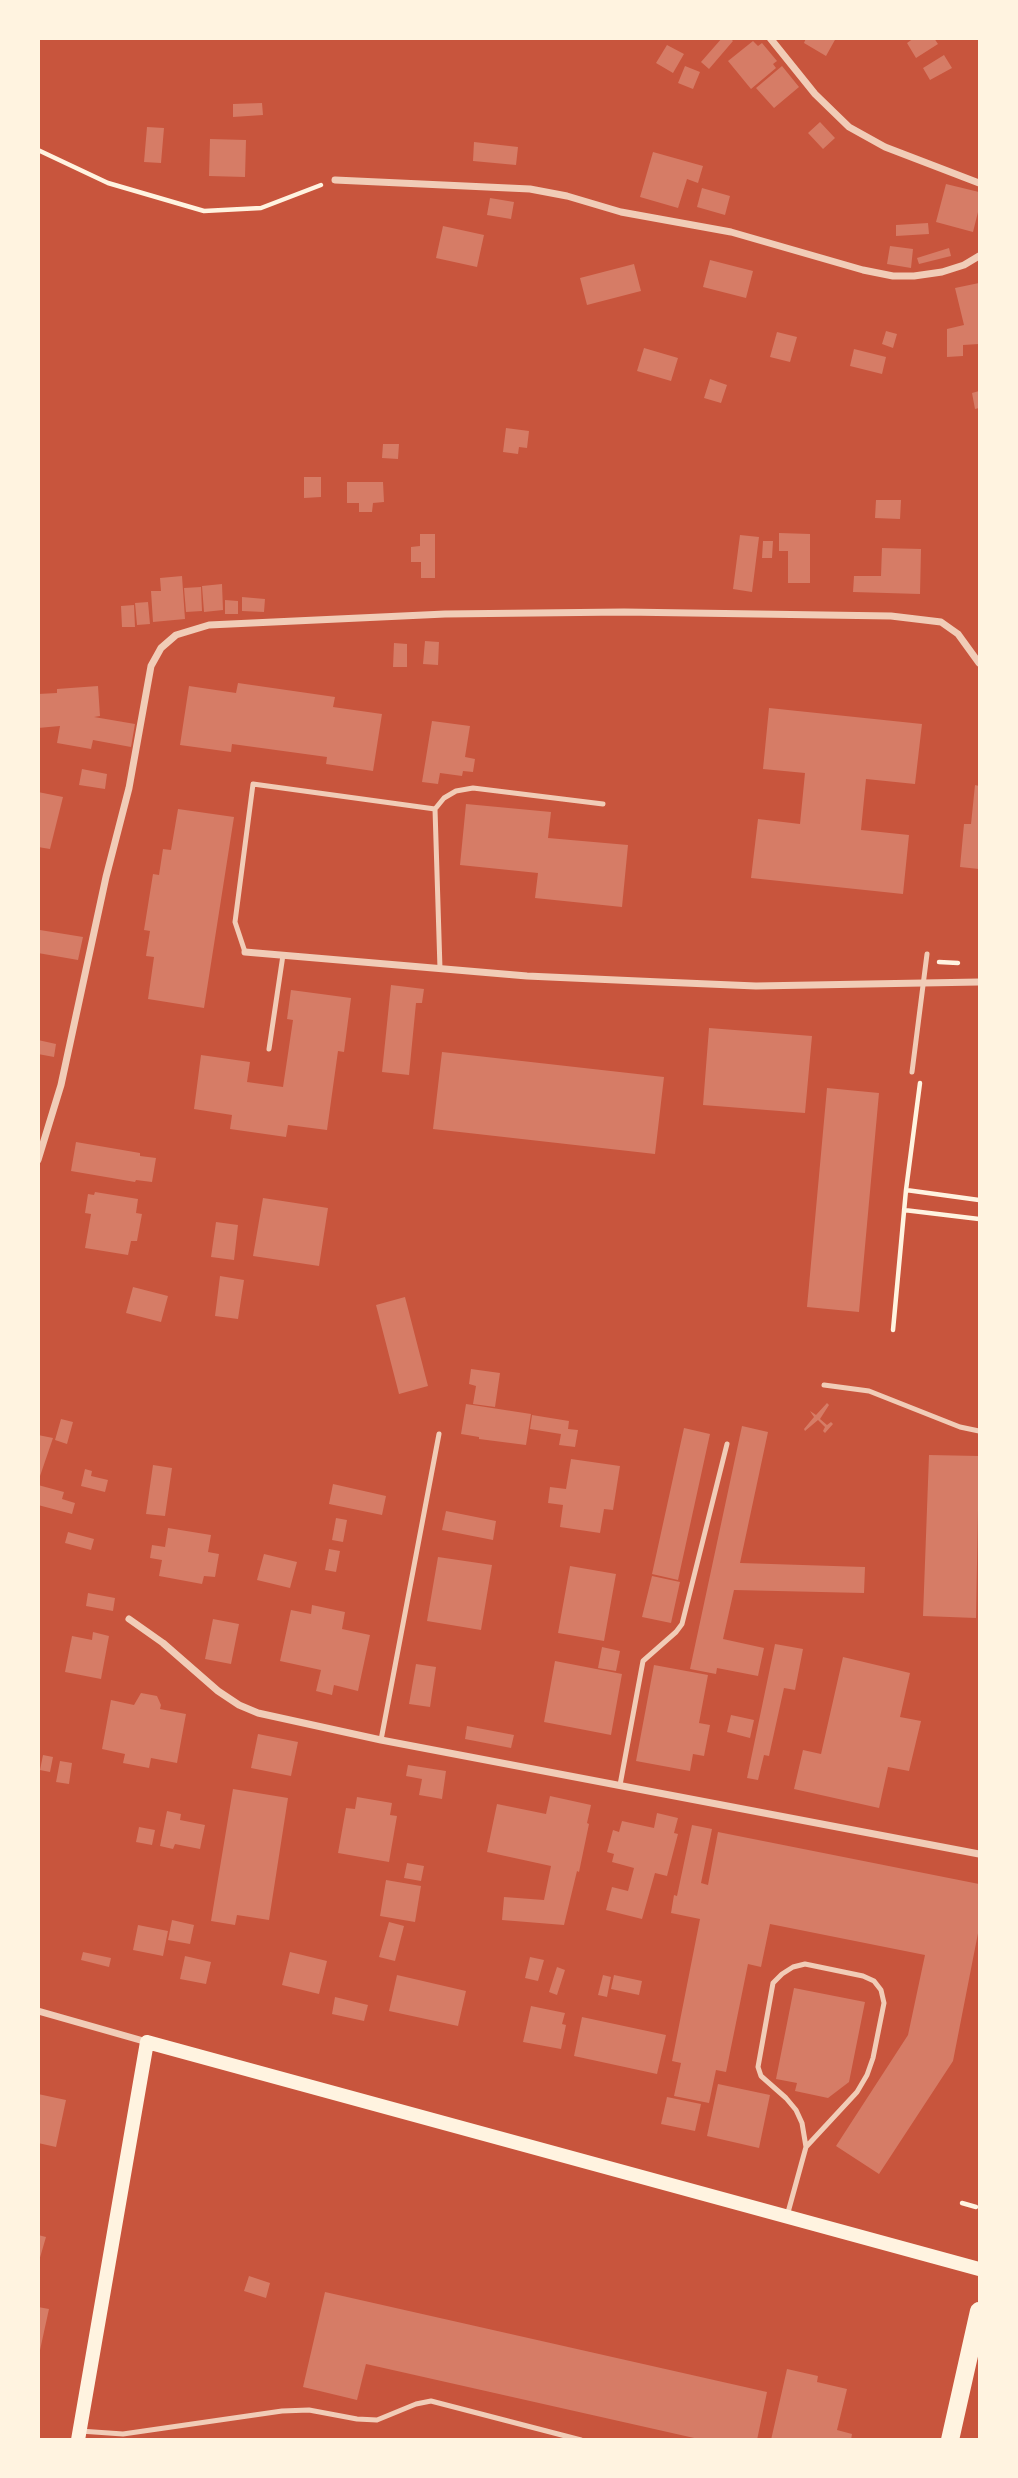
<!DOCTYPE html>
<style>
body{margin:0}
#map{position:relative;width:1018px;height:2478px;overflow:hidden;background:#c8553d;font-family:"IBM Plex Sans",sans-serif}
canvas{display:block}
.frame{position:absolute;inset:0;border:40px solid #fff3e0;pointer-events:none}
</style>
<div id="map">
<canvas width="1018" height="2478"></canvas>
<div class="frame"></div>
</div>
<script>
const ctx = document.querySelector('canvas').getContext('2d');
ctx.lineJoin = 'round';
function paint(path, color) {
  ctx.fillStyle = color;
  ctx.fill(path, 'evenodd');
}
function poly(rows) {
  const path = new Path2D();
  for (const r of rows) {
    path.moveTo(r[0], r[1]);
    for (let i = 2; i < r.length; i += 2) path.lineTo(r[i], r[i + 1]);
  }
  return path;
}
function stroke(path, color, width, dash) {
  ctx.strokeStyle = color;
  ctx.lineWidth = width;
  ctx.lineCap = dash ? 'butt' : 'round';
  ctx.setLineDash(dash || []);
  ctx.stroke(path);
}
paint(poly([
 [722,38,730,38,733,41,709,69,701,62],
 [806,38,836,38,826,56,804,43],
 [914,38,934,38,938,44,916,58,907,43],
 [753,41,758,46,762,43,777,61,773,64,776,68,751,89,728,61],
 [667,45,684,54,673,73,656,63],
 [944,55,952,68,930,80,923,68],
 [685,66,700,72,693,89,678,83],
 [782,66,799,87,774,108,756,88],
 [262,103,263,115,233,117,233,104],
 [820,122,835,138,823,149,808,133],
 [147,127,164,128,161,163,144,162],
 [210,139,246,140,245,177,209,176],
 [474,142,518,147,516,165,473,161],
 [653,152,703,166,698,183,687,179,678,208,640,197],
 [946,184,979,192,979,208,973,232,936,222],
 [702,188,730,196,725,215,697,207],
 [490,198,514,202,511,219,487,215],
 [928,223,929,234,896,236,896,225],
 [443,226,484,235,477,267,436,258],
 [890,246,913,249,911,268,887,264],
 [949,248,951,256,919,264,917,258],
 [710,260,753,271,746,298,703,287],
 [634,264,641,291,587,305,580,278],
 [979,283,979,344,963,345,963,356,947,357,947,329,964,325,955,288],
 [886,331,897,334,893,348,882,344],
 [777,332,797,337,790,362,770,357],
 [644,348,678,358,671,381,637,371],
 [854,349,886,357,882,374,850,366],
 [710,379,727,385,721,403,704,398],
 [979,391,979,408,975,409,972,393],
 [506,428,529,431,527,448,519,447,518,454,503,452],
 [383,444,399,444,398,459,382,458],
 [304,477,321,477,321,497,304,498],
 [347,482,383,482,384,502,373,503,372,512,359,512,359,503,347,503],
 [876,500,901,500,900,519,875,518],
 [779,533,810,534,810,583,788,583,788,551,779,551],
 [420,534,435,534,435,578,421,578,421,562,411,562,411,547,420,546],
 [740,535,759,537,752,592,733,589],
 [763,541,773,541,772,558,762,558],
 [882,548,921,549,920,594,853,592,854,576,881,576],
 [182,576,185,619,153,622,151,591,161,591,160,578],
 [222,584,223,610,204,612,202,586],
 [201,587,202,611,186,612,184,588],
 [242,597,265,599,264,612,242,611],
 [225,600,238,601,238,614,225,614],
 [148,602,150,624,137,625,135,603],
 [134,605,135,627,122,627,121,606],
 [425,641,439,642,438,665,423,664],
 [394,643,407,644,407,667,393,667],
 [238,683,335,697,333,707,382,714,373,771,326,764,327,757,232,744,231,752,180,745,189,686,236,693],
 [98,686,100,716,94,717,135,724,131,747,93,740,91,749,57,743,60,726,38,728,38,694,57,693,57,689],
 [769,708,922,724,915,784,866,779,861,830,909,835,903,894,751,878,758,819,800,824,805,773,763,769],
 [432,721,470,726,465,757,475,759,473,772,463,771,462,776,440,773,438,784,422,782],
 [82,769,107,774,105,789,79,785],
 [975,785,979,786,979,869,960,867,964,824,971,824],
 [38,792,63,797,50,849,38,847],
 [466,804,551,812,548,838,628,845,622,907,535,898,538,873,460,865],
 [178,809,234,817,204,1008,148,999,154,957,146,956,150,931,144,930,153,874,159,875,163,849,171,850],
 [40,930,83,937,78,960,38,953],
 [391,985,424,989,422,1003,416,1003,409,1075,382,1072],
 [291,990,351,998,344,1052,338,1051,327,1130,288,1125,286,1137,230,1129,232,1115,194,1109,201,1055,250,1062,247,1082,283,1087,293,1020,287,1019],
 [709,1028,812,1036,805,1113,703,1105],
 [38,1040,56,1044,54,1057,38,1054],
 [442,1052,664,1077,655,1154,433,1129],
 [827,1088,879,1093,859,1312,807,1307],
 [76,1142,140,1153,140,1156,156,1158,152,1182,136,1180,135,1182,71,1171],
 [95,1192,138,1199,136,1213,142,1214,137,1241,131,1241,128,1255,85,1248,91,1214,85,1213,88,1194,94,1195],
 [263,1198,328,1208,319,1266,253,1256],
 [216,1222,238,1225,234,1260,211,1257],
 [220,1276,244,1280,238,1319,215,1316],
 [133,1287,168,1296,161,1322,126,1313],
 [405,1297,428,1386,399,1394,376,1305],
 [471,1369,500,1373,495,1407,473,1404,476,1386,469,1384],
 [827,1403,829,1405,820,1419,827,1425,831,1422,833,1424,825,1433,823,1431,825,1427,818,1420,805,1431,804,1429,814,1417,810,1411,816,1415],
 [466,1404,531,1414,526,1445,479,1439,479,1437,461,1434],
 [532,1415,569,1421,568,1429,578,1430,575,1447,559,1445,561,1434,530,1429],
 [61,1419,73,1422,67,1444,55,1440],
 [742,1426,768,1432,740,1563,865,1567,864,1593,734,1590,723,1639,764,1648,758,1676,717,1668,716,1674,690,1669],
 [684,1428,710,1434,678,1580,652,1574],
 [38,1435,53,1438,39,1479,38,1479],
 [929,1455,979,1456,976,1618,923,1616],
 [571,1459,620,1466,613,1510,604,1509,600,1533,560,1527,563,1505,548,1503,550,1487,566,1489],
 [153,1465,172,1468,165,1516,146,1514],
 [85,1469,92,1471,91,1476,108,1480,105,1492,81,1486],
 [333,1484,386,1496,382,1515,329,1504],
 [38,1485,64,1492,62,1499,75,1503,72,1514,38,1505],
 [446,1511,496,1521,493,1540,442,1530],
 [336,1518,347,1520,343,1542,332,1540],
 [168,1528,211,1535,208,1552,219,1554,215,1577,204,1576,202,1584,159,1576,162,1560,150,1558,152,1545,165,1547],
 [68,1532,94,1539,91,1550,65,1543],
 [329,1549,340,1551,336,1572,325,1570],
 [264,1554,297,1562,290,1588,257,1580],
 [438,1557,492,1565,481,1630,427,1621],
 [570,1566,616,1574,604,1641,558,1633],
 [652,1576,680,1582,671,1623,642,1617],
 [88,1593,115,1598,113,1611,86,1606],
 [312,1605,345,1612,342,1629,370,1635,358,1691,334,1685,332,1695,316,1691,321,1670,280,1661,291,1610,311,1614],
 [213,1619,239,1624,231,1664,205,1659],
 [93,1632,109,1636,101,1679,65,1672,72,1636,92,1640],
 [775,1644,803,1649,795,1690,784,1688,769,1756,764,1755,758,1780,747,1778],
 [602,1647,620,1651,616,1671,598,1668],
 [843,1657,910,1673,900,1717,921,1721,909,1771,888,1767,879,1808,794,1789,803,1750,821,1754],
 [555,1661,622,1674,611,1735,544,1722],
 [416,1664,436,1667,430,1707,409,1704],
 [654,1665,708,1675,699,1723,710,1725,704,1756,693,1754,690,1771,636,1761],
 [141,1693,157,1696,161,1705,160,1709,186,1714,177,1763,151,1758,149,1768,123,1763,125,1754,102,1749,111,1700,134,1705],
 [731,1715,754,1720,750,1738,727,1732],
 [467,1726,514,1735,511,1748,465,1739],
 [258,1734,298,1742,291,1776,251,1768],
 [43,1755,53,1757,50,1772,40,1770],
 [60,1761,72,1763,69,1784,56,1782],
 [408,1765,446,1771,442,1799,419,1795,422,1779,406,1776],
 [233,1789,288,1798,269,1920,237,1915,235,1925,211,1921],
 [550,1796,591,1805,587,1823,589,1824,579,1872,577,1871,564,1925,502,1920,504,1897,544,1900,551,1866,487,1852,497,1804,546,1814],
 [357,1797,392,1803,390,1815,397,1816,389,1862,338,1853,346,1808,355,1809],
 [167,1811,181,1814,180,1820,205,1825,200,1849,175,1844,173,1849,160,1846],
 [657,1813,678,1818,674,1833,678,1834,667,1876,655,1873,642,1919,606,1910,612,1887,628,1891,634,1868,612,1862,614,1854,607,1852,613,1830,619,1832,622,1821,654,1828],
 [692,1825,712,1829,701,1883,708,1885,718,1832,979,1884,979,1928,953,2061,879,2174,836,2146,908,2035,925,1955,770,1924,761,1967,748,1964,726,2072,716,2070,709,2103,674,2096,681,2063,672,2061,700,1919,671,1913,674,1895,677,1896],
 [139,1827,155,1830,152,1845,136,1842],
 [407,1863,424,1866,421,1881,404,1878],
 [386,1880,421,1886,415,1922,380,1916],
 [172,1920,194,1925,190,1944,168,1940],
 [389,1922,404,1926,395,1961,379,1957],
 [138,1925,168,1931,163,1956,133,1950],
 [83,1952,111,1958,109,1967,81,1960],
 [290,1952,327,1961,319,1994,282,1985],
 [185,1956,211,1962,206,1984,180,1979],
 [530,1957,544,1960,538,1981,525,1978],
 [557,1967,565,1970,557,1995,549,1992],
 [397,1975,466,1991,458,2026,389,2011],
 [603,1975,611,1977,607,1997,598,1995],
 [614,1975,642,1981,639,1995,611,1989],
 [794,1988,865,2002,849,2082,828,2098,795,2091,797,2083,776,2079],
 [335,1997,368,2005,364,2021,332,2014],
 [531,2006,565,2013,562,2024,566,2025,561,2049,523,2042],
 [582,2017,666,2035,657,2074,574,2056],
 [718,2084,770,2095,759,2148,707,2136],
 [38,2094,66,2100,56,2147,38,2143],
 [667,2097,701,2104,695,2131,661,2124],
 [38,2235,46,2237,39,2261,38,2260],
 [249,2276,270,2283,266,2298,244,2291],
 [325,2292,767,2392,757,2440,703,2440,366,2364,357,2400,303,2387],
 [38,2307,49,2309,40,2350,38,2350],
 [787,2369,818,2376,817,2382,847,2389,837,2430,852,2434,851,2440,771,2440]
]), '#d67c66');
stroke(poly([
 [38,150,108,183,204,211,261,208,321,185],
 [939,962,958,963],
 [920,1083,906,1190,979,1200],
 [904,1210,979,1219],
 [893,1330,906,1190],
 [962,2203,976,2207]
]), '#fff3e0', 4.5);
stroke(poly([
 [245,952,235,922,253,784,435,809],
 [440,969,435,809,444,798,456,791,473,788,603,804],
 [269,1049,283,955],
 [912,1072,927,954],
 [824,1385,869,1391,960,1427,979,1431],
 [381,1740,439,1434],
 [620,1785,643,1661,676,1632,682,1624,727,1444],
 [787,2216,806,2147,802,2123,796,2110,786,2098,761,2076,758,2067,773,1983,782,1974,793,1967,805,1964,863,1976,874,1981,881,1990,884,2003,873,2058,867,2075,857,2092,806,2147],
 [80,2431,123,2434,282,2411,309,2410,357,2419,377,2420,416,2404,431,2401,581,2440]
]), '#f1ccb7', 5);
stroke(poly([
 [770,38,815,94,849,127,885,147,979,183],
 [335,180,530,189,567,196,621,212,731,232,863,270,893,276,914,276,942,272,964,265,979,256],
 [245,952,527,976,661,982,756,986,979,982],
 [38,1160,61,1085,106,877,129,788,151,666,161,648,176,635,209,625,445,614,624,612,891,616,941,622,958,634,979,663],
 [129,1619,163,1643,218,1691,239,1705,258,1713,381,1740,979,1854],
 [38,2011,147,2042]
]), '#f1ccb7', 7);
stroke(poly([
 [78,2440,147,2042,979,2269]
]), '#fff3e0', 14);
stroke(poly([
 [950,2440,979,2311]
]), '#fff3e0', 18);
</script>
